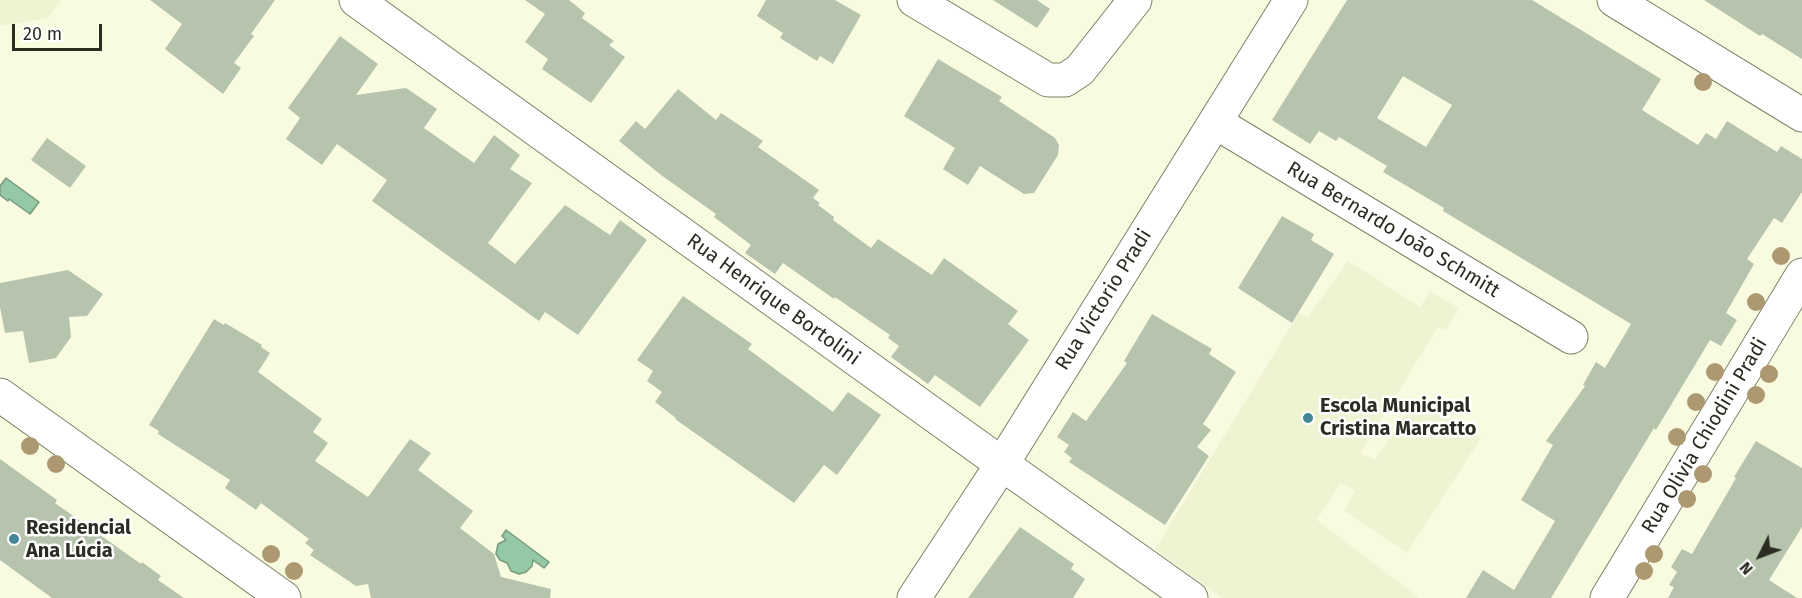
<!DOCTYPE html>
<meta charset="utf-8">
<style>
body{margin:0}
#map{position:relative;width:1802px;height:598px;overflow:hidden;background:#f9fbe1;font-family:"Fira Sans",sans-serif}
canvas{display:block}
.north{position:absolute;left:1730px;top:526px;width:60px;height:60px;-webkit-text-stroke:4px #fff;paint-order:stroke;rotate:228deg;font-size:16px;font-weight:700;line-height:24px;text-align:center;color:#2b2c22}
.north::after{content:'';display:block;margin:auto;width:21px;height:27px;background:#2b2c22;clip-path:polygon(50% 0,100% 100%,50% 72%,0 100%)}
.scale{position:absolute;left:12px;top:24px;width:90px;height:27px;box-sizing:border-box;border:3px solid #2b2c22;border-top:0;padding-left:8px;font-size:18px;line-height:21px;white-space:nowrap;color:#2b2c22;-webkit-text-stroke:4px #fff;paint-order:stroke}
</style>
<div id="map">
<canvas width="1802" height="598"></canvas>
<div class="north">N</div>
<div class="scale">20 m</div>
</div>
<script>
const ctx = document.querySelector('canvas').getContext('2d');
ctx.lineJoin = 'round';
function paint(path, color) {
  ctx.fillStyle = color;
  ctx.fill(path, 'evenodd');
}
function poly(rows) {
  const path = new Path2D();
  for (const r of rows) {
    path.moveTo(r[0], r[1]);
    for (let i = 2; i < r.length; i += 2) path.lineTo(r[i], r[i + 1]);
  }
  return path;
}
function stroke(path, color, width, dash) {
  ctx.strokeStyle = color;
  ctx.lineWidth = width;
  ctx.lineCap = dash ? 'butt' : 'round';
  ctx.setLineDash(dash || []);
  ctx.stroke(path);
}
function write(font, color, halo, rows, align = 'center') {
  ctx.font = font + ' "Fira Sans",sans-serif';
  ctx.lineWidth = 5;
  ctx.setLineDash([]);
  ctx.textBaseline = 'middle';
  ctx.strokeStyle = halo;
  ctx.fillStyle = color;
  for (const [text, x, y, turn = 0] of rows) {
    ctx.save();
    ctx.translate(x, y);
    ctx.rotate((+turn || 0) * Math.PI / 180);
    ctx.textAlign = isNaN(turn) ? turn : align;
    if (halo) ctx.strokeText(text, 0, 0);
    ctx.fillText(text, 0, 0);
    ctx.restore();
  }
}
paint(poly([
 [0,0,62,0,47,18,0,26],
 [1348,261,1420,307,1430,291,1459,308,1446,330,1438,327,1361,453,1375,460,1416,398,1481,438,1407,553,1344,511,1355,490,1341,483,1317,520,1418,597,1417,598,1222,598,1155,549,1299,313,1308,317]
]), '#f0f3d1');
const water = poly([
 [6,178,39,202,30,214,9,199,8,201,0,195,0,186,6,178],
 [506,530,549,562,544,568,533,560,532,566,526,572,519,574,511,571,507,563,500,560,496,554,498,544,506,540,502,536,506,530]
]);
paint(water, '#95c9a5');
stroke(water, '#759a7e', 1.5);
paint(poly([
 [150,0,275,0,251,34,254,36,234,63,241,68,223,94,165,49,182,24],
 [525,0,569,0,585,13,582,18,614,41,609,45,625,57,591,103,542,69,548,59,525,42,545,14],
 [766,0,835,0,861,15,833,64,820,56,817,61,780,38,783,33,757,16],
 [993,0,1037,0,1050,9,1037,28],
 [1347,0,1532,0,1661,79,1642,110,1698,145,1706,133,1716,139,1727,121,1777,152,1781,146,1802,159,1802,192,1782,223,1774,218,1747,259,1754,264,1726,313,1737,320,1721,346,1710,340,1656,430,1654,428,1551,598,1466,598,1483,570,1514,590,1555,521,1521,500,1553,445,1546,441,1585,386,1583,385,1596,362,1605,368,1631,324,1443,211,1444,208,1383,172,1387,166,1339,137,1336,141,1319,131,1310,144,1272,120],
 [1403,76,1452,105,1426,147,1377,118],
 [1704,0,1802,0,1802,59,1762,34,1760,36],
 [340,36,378,64,356,95,406,88,437,109,424,128,474,163,494,135,520,155,510,169,532,183,488,243,515,264,565,205,610,235,620,220,647,240,578,335,545,312,539,321,372,201,387,180,337,144,322,165,286,139,300,118,288,108],
 [938,59,1002,97,999,101,1055,138,1059,145,1058,155,1034,193,1024,194,980,166,968,185,943,169,955,148,904,116],
 [678,89,716,120,721,113,763,141,758,147,819,190,813,198,820,203,818,205,834,217,833,220,871,248,878,239,932,275,944,258,1018,311,1008,324,1029,340,980,407,935,375,928,384,891,357,899,346,888,338,890,335,835,297,834,299,783,263,775,274,745,253,751,245,714,217,716,214,661,175,619,141,636,121,645,129],
 [47,138,86,166,70,188,31,160],
 [1282,216,1314,234,1311,240,1334,254,1292,323,1238,288],
 [68,270,103,294,87,316,69,317,71,337,56,358,29,363,23,331,5,333,0,307,0,283],
 [683,296,752,344,748,349,833,412,848,392,881,415,837,475,824,465,794,503,675,419,676,418,655,402,662,392,647,381,653,371,637,360],
 [1152,314,1212,349,1209,354,1236,372,1203,424,1211,430,1197,447,1209,456,1165,525,1069,462,1072,458,1064,452,1069,445,1057,437,1073,412,1086,421,1127,363,1124,361],
 [214,319,224,325,225,323,262,345,261,347,270,353,258,372,322,419,313,432,328,443,315,461,368,497,410,439,431,453,418,470,473,511,460,528,494,554,501,577,551,589,550,598,371,598,368,584,356,586,310,555,314,550,305,543,309,539,261,503,256,510,225,488,230,480,158,434,159,431,149,425],
 [1756,441,1802,468,1802,527,1769,580,1797,598,1668,598,1674,587,1669,585,1677,572,1671,567,1682,549,1692,554,1736,478,1734,477],
 [0,459,57,500,55,503,141,564,142,562,161,576,158,580,184,598,52,598,0,560],
 [1020,527,1074,564,1071,569,1085,579,1073,598,968,598]
]), '#b6c4ad');
const minor = poly([
 [356,0,1002,464,1191,598],
 [914,0,1048,80,1065,80,1080,70,1135,0],
 [1614,0,1802,115],
 [1215,122,1571,337],
 [0,395,284,598],
 [914,598,1002,464,1291,0],
 [1607,598,1802,275]
]);
stroke(minor, '#7e8068', 35);
stroke(minor, '#fff', 33);
ctx.fillStyle = '#ad9971';
for (const [x, y] of [
 [1703,82],
 [1781,256],
 [1756,302],
 [1715,372],
 [1769,374],
 [1756,395],
 [1696,402],
 [1677,437],
 [30,446],
 [56,464],
 [1703,474],
 [1687,499],
 [271,554],
 [1654,554],
 [294,571],
 [1644,571]
]) {
  ctx.beginPath();
  ctx.arc(x, y, 9, 0, 2 * Math.PI);
  ctx.fill();
}
for (const [x, y, r, color] of [
 [1308,418,6,"#448597"],
 [14,539,6,"#448597"]
]) {
  const dot = new Path2D();
  dot.arc(x, y, r, 0, 2 * Math.PI);
  ctx.fillStyle = color;
  ctx.fill(dot);
  stroke(dot, '#fff', 2);
}
write('20px', '#2b2c22', '#fff', [
 ["Rua Bernardo João Schmitt",1393,230,31],
 ["Rua Henrique Bortolini",773,300,36],
 ["Rua Victorio Pradi",1104,300,-58],
 ["Rua Olivia Chiodini Pradi",1705,436,-59]
]);
write('bold 20px', '#2b2c22', '#fff', [
 ["Escola Municipal",1320,406],
 ["Cristina Marcatto",1320,429],
 ["Residencial",26,528],
 ["Ana Lúcia",26,551]
], 'left');
</script>
